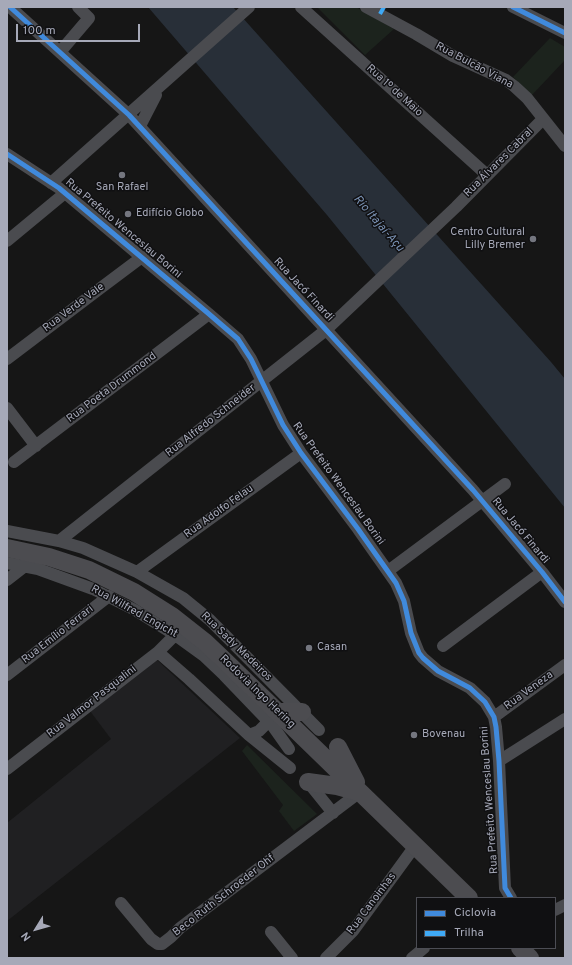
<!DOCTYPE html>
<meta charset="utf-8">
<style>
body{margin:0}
#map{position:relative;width:572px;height:965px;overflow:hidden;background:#161616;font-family:Overpass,sans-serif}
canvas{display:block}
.frame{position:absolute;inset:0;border:8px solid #a6a9b8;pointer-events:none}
.legend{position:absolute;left:416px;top:897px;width:140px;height:52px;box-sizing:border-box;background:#101012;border:1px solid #4c4d54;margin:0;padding:5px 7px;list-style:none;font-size:12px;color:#a6a9b8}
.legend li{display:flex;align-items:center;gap:8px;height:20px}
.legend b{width:20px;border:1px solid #4c4d54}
.north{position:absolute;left:16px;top:909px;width:40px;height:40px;-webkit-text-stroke:3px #101012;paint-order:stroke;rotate:233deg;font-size:11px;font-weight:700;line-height:16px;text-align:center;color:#a6a9b8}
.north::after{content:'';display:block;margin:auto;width:14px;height:18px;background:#a6a9b8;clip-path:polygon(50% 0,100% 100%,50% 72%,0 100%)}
.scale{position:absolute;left:16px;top:24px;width:124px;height:18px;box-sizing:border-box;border:2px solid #a6a9b8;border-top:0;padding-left:5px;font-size:12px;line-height:14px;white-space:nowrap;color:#a6a9b8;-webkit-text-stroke:3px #101012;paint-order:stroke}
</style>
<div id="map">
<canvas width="572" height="965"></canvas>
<div class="frame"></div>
<ul class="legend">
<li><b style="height:5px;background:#408adc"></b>Ciclovia</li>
<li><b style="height:5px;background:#3fa9f5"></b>Trilha</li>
</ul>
<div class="north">N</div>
<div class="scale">100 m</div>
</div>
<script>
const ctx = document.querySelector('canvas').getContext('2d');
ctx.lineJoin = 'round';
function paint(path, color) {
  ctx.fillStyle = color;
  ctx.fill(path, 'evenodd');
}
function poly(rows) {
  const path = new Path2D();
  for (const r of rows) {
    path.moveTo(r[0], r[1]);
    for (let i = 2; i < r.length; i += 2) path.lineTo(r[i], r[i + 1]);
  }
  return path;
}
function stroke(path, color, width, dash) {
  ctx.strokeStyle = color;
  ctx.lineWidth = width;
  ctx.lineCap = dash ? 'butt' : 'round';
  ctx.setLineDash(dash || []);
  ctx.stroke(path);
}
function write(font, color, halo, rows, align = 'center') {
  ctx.font = font + ' Overpass,sans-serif';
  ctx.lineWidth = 3;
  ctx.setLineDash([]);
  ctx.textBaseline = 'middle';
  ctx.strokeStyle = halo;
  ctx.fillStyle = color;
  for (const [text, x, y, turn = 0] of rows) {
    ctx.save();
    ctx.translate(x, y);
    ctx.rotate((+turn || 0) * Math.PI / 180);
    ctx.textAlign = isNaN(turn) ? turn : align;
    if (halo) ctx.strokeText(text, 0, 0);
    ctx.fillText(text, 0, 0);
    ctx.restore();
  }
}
paint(poly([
 [156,659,240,738,7,921,7,823,111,739,90,711]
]), '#202022');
paint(poly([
 [317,7,356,7,394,29,365,55],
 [550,38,565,47,565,60,532,95,513,77],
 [247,745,317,814,294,831,279,811,283,805,242,751]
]), '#1c231d');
paint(poly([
 [148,7,233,7,551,362,565,379,565,508,327,215]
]), '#282f38');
stroke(poly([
 [10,7,129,115,473,490,542,572,565,602],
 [301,7,487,175],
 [366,7,416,34,453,56,506,80,514,86,527,98,565,146],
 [513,7,565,33],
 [60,52,89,18,78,7],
 [140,126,156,95],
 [7,154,59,188,209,314,238,339,251,359,283,425,301,453,358,529,396,583,404,601,411,633,419,653,423,658,438,671,470,688,485,702,494,717,496,727,499,761,505,888,511,898],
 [51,183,249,7],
 [7,241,65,193],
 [7,359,98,290,142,257],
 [7,408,36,446],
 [14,462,209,314],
 [7,531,59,541,83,548,137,572,183,598,210,620,319,730],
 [59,541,326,330,456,207,543,119],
 [7,563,38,569,93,589,135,610,175,635,204,656,224,675,272,725,289,749],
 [388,571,505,484],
 [137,572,301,453],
 [7,580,25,566],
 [443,646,542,572],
 [158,652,189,679,249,735,290,768],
 [7,675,109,596],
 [494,717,565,665],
 [249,735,259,731,274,716],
 [499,761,565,719],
 [7,769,158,652,175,635],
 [308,782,333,813],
 [121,903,151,939,158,944,162,944,171,937,180,928,197,915,360,792],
 [555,910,565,905],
 [271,932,292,958],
 [326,958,353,931,415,846],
 [412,958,424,948]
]), '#4a4b4f', 12);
stroke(poly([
 [7,548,49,557,89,570,134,592,172,616,205,642,224,660,469,898],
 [278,712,302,712],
 [338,747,356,782],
 [308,782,337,786,359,792],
 [520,948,530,958]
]), '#4c4c50', 18);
stroke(poly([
 [380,14,384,7]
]), '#3fa9f5', 4, [8, 4]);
stroke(poly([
 [10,7,129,115,473,490,542,572,565,602],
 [513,7,565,33],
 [7,154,59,188,209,314,238,339,251,359,283,425,301,453,358,529,396,583,404,601,411,633,419,653,423,658,438,671,470,688,485,702,494,717,496,727,499,761,505,888,511,898]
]), '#408adc', 5);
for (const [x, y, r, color] of [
 [122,175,4,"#74767f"],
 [128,214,4,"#74767f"],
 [533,239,4,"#74767f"],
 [309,648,4,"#74767f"],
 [414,735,4,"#74767f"]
]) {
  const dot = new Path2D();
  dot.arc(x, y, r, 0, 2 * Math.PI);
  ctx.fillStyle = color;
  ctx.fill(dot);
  stroke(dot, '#101012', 1.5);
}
write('11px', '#a6a9b8', '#101012', [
 ["Rua Bulcão Viana",474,66,28],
 ["Rua 1º de Maio",394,91,42],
 ["Rua Álvares Cabral",499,163,-45],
 ["Rua Prefeito Wenceslau Borini",123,229,40],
 ["Rua Jacó Finardi",303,290,47],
 ["Rua Verde Vale",74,308,-37],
 ["Rua Poeta Drummond",112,388,-37],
 ["Rua Alfredo Schneider",211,421,-38],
 ["Rua Prefeito Wenceslau Borini",338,484,54],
 ["Rua Adolfo Felau",219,512,-36],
 ["Rua Jacó Finardi",520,531,50],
 ["Rua Wilfred Engicht",134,612,29],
 ["Rua Emílio Ferrari",58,635,-38],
 ["Rua Sady Medeiros",236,647,44],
 ["Rua Veneza",529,691,-36],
 ["Rodovia Ingo Hering",257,692,44],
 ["Rua Valmor Pasqualini",92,702,-38],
 ["Rua Prefeito Wenceslau Borini",490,800,-94],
 ["Beco Ruth Schroeder Ohf",224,896,-38],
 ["Rua Canoinhas",372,904,-53]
]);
write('11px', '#a6a9b8', '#101012', [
 ["San Rafael",122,188,"center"],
 ["Edifício Globo",136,214],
 ["Centro Cultural",525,233,"right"],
 ["Lilly Bremer",525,246,"right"],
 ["Casan",317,648],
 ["Bovenau",422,735]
], 'left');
write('italic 12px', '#7b93b5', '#101012', [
 ["Rio Itajaí-Açu",378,224,49]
]);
</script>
